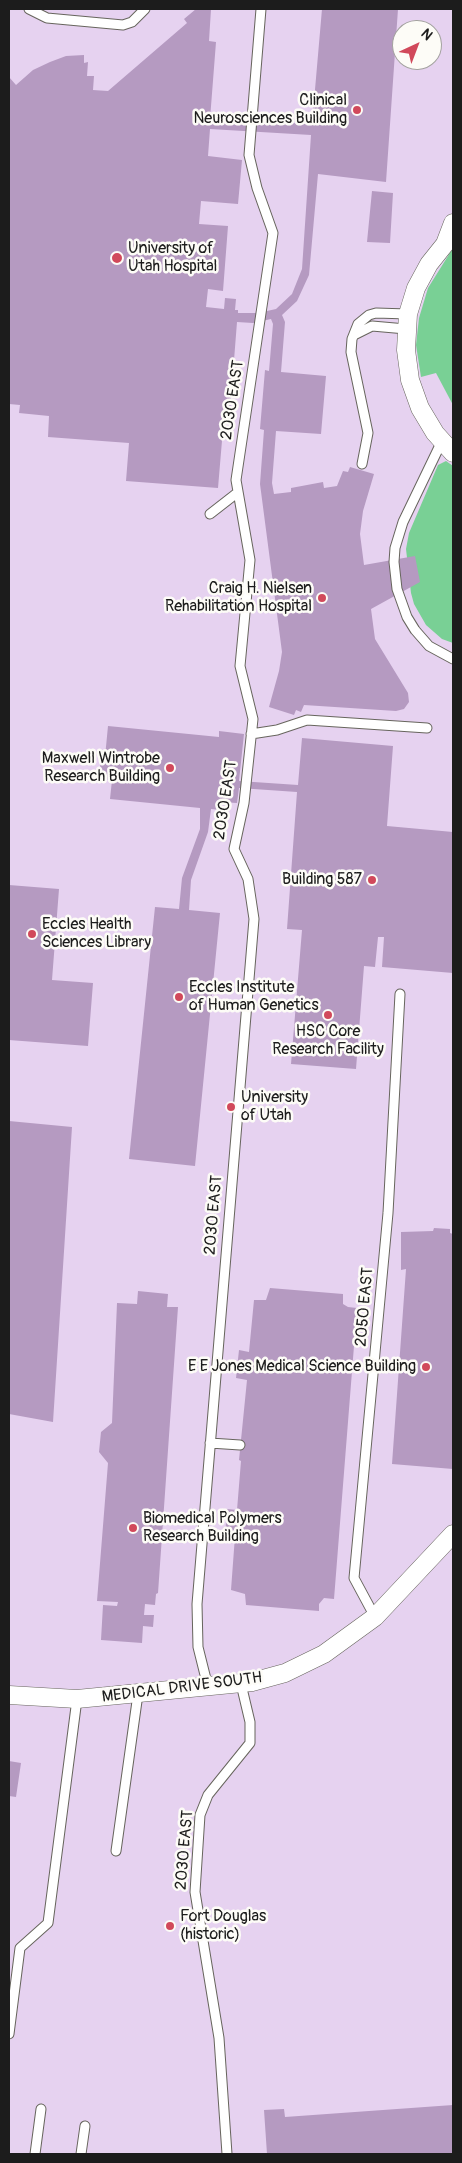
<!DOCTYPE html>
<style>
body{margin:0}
#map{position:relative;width:462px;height:2163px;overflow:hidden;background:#f3ecd6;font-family:Pangolin,sans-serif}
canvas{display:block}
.frame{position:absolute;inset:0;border:10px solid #1c1c1c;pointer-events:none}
.north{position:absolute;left:392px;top:20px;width:50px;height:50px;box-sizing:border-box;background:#fdfcf7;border:1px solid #a3a29f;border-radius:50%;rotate:43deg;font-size:14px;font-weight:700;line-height:20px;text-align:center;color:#1c1c1c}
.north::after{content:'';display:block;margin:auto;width:18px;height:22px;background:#d1495b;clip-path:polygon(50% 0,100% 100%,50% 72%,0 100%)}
</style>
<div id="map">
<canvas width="462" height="2163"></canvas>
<div class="frame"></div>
<div class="north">N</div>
</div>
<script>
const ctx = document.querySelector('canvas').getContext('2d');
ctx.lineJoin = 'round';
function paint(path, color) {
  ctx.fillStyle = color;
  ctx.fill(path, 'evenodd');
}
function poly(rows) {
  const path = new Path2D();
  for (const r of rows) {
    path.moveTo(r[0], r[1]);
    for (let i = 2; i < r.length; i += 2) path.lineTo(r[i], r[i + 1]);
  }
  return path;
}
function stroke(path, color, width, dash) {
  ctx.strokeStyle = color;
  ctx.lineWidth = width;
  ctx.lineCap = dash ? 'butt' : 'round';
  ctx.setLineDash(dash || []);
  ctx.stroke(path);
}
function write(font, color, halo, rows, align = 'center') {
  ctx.font = font + ' Pangolin,sans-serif';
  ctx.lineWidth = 5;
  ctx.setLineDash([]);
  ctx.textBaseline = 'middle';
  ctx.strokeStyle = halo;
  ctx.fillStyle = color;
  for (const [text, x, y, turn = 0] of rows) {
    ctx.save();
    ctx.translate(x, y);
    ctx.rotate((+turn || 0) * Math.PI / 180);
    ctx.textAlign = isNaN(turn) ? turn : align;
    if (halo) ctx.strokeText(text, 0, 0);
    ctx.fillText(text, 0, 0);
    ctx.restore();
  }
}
paint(poly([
 [9,9,453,9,453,2154,9,2154],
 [402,30,432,30,432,60,402,60]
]), '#e6d2f0');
paint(poly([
 [453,248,453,405,436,373,421,377,416,345,419,318,428,288],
 [446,461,453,466,453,643,442,639,426,625,414,604,411,593,406,549,409,533,438,465]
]), '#79d095');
paint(poly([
 [196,9,211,9,209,41,216,42,210,119,312,124,322,9,398,9,386,182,318,174,309,275,297,301,282,315,285,322,281,372,326,376,321,434,276,431,272,483,274,494,291,492,291,488,323,482,324,488,337,486,343,471,348,472,350,467,374,474,363,511,360,534,364,565,415,556,420,582,371,609,375,639,408,693,409,702,404,709,396,711,304,705,301,712,296,710,294,715,269,707,279,671,282,652,260,484,264,430,260,429,265,370,269,371,273,324,271,319,253,323,237,322,230,411,224,417,218,488,126,481,129,443,48,437,49,416,19,413,20,405,9,404,9,77,16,85,33,70,50,62,66,56,84,55,84,63,88,62,87,76,94,76,93,90,108,91,187,23,184,19],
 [210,129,311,135,302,269,292,294,276,309,258,313,238,313,238,310,235,310,236,299,225,298,224,309,206,307,208,289,223,291,228,226,199,224,201,201,238,204,242,160,208,156],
 [372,191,393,193,390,243,367,242],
 [108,726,219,737,219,731,244,734,239,781,298,785,302,738,393,746,387,826,453,832,453,973,382,967,384,937,378,937,375,967,364,966,356,1069,291,1064,302,930,287,929,297,792,239,788,237,803,221,802,221,810,211,809,208,832,191,880,189,910,220,913,195,1166,129,1159,155,907,179,909,182,878,200,829,200,808,110,799,112,780,99,779,101,756,105,757],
 [9,885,59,889,52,980,93,983,88,1046,9,1040],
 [9,1121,72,1127,53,1422,9,1414],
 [434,1228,450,1229,450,1233,453,1234,453,1469,392,1464,406,1269,401,1270,401,1232,433,1231],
 [270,1288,343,1294,343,1304,348,1307,357,1308,334,1599,324,1598,319,1604,319,1611,246,1605,245,1594,231,1590,235,1536,225,1536,227,1509,237,1510,241,1461,239,1460,247,1380,236,1378,239,1350,249,1352,254,1300,266,1300],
 [138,1291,168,1294,167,1307,178,1307,158,1593,156,1594,155,1605,145,1604,144,1615,154,1615,153,1627,143,1626,142,1643,101,1640,103,1605,117,1606,118,1602,97,1601,108,1463,99,1452,101,1432,112,1423,117,1303,137,1304],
 [9,1761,21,1763,16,1797,9,1796],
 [453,2105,453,2154,267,2154,264,2110,284,2109,285,2117]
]), '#b59ac1');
const service = poly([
 [29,9,47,18,123,25,132,22,145,9],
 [354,335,372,326,406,329],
 [442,441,403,522,395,548,394,562,397,589,407,617,415,630,429,646,453,659],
 [362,464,368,433,351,352,352,339,358,324,369,315,376,313,408,314],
 [210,514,237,493],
 [251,734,277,730,307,720,427,728],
 [210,1443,240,1445],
 [375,1617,354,1578,388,1213,400,994],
 [208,1687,198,1647,197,1604,254,919,248,879,234,849,244,803,253,719,240,666,250,560,236,480,273,233,257,188,249,155,261,9],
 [116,1851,138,1694],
 [9,2034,20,1948,48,1923,77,1699],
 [35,2154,41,2109],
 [81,2154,85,2126],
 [227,2154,219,2038,195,1892,200,1815,208,1795,250,1743,250,1722,241,1684]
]);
const minor = poly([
 [453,223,445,244,429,264,416,288,408,314,406,350,410,380,420,408,435,433,453,453],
 [9,1695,77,1699,252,1682,285,1673,324,1654,375,1617,453,1534]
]);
stroke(service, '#67655d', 11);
stroke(minor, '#67655d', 19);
stroke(service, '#fff', 9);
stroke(minor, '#fff', 18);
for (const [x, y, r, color] of [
 [357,110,5,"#d1495b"],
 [117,258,6,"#d1495b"],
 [322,598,5,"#d1495b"],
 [170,768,5,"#d1495b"],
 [372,880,5,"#d1495b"],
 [32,934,5,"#d1495b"],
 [179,997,5,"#d1495b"],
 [328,1015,5,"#d1495b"],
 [231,1107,5,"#d1495b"],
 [426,1367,5,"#d1495b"],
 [133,1528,5,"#d1495b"],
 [170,1926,5,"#d1495b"]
]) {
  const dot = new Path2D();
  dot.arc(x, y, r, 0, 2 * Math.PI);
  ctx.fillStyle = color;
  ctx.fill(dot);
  stroke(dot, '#fdfcf7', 2);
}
write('16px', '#1c1c1c', '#fdfcf7', [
 ["Clinical",347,101,"right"],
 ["Neurosciences Building",347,119,"right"],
 ["University of",128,249],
 ["Utah Hospital",128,267],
 ["Craig H. Nielsen",312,589,"right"],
 ["Rehabilitation Hospital",312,607,"right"],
 ["Maxwell Wintrobe",160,759,"right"],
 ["Research Building",160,777,"right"],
 ["Building 587",362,880,"right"],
 ["Eccles Health",42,925],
 ["Sciences Library",42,943],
 ["Eccles Institute",189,988],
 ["of Human Genetics",189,1006],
 ["HSC Core",328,1032,"center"],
 ["Research Facility",328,1050,"center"],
 ["University",241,1098],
 ["of Utah",241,1116],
 ["E E Jones Medical Science Building",416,1367,"right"],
 ["Biomedical Polymers",143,1519],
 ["Research Building",143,1537],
 ["Fort Douglas",180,1917],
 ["(historic)",180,1935]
], 'left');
write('16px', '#1c1c1c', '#fdfcf7', [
 ["2030 EAST",233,400,-81],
 ["2030 EAST",226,800,-81],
 ["2030 EAST",214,1215,-85],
 ["2050 EAST",365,1307,-85],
 ["MEDICAL DRIVE SOUTH",182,1688,-7],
 ["2030 EAST",185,1850,-85]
]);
</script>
